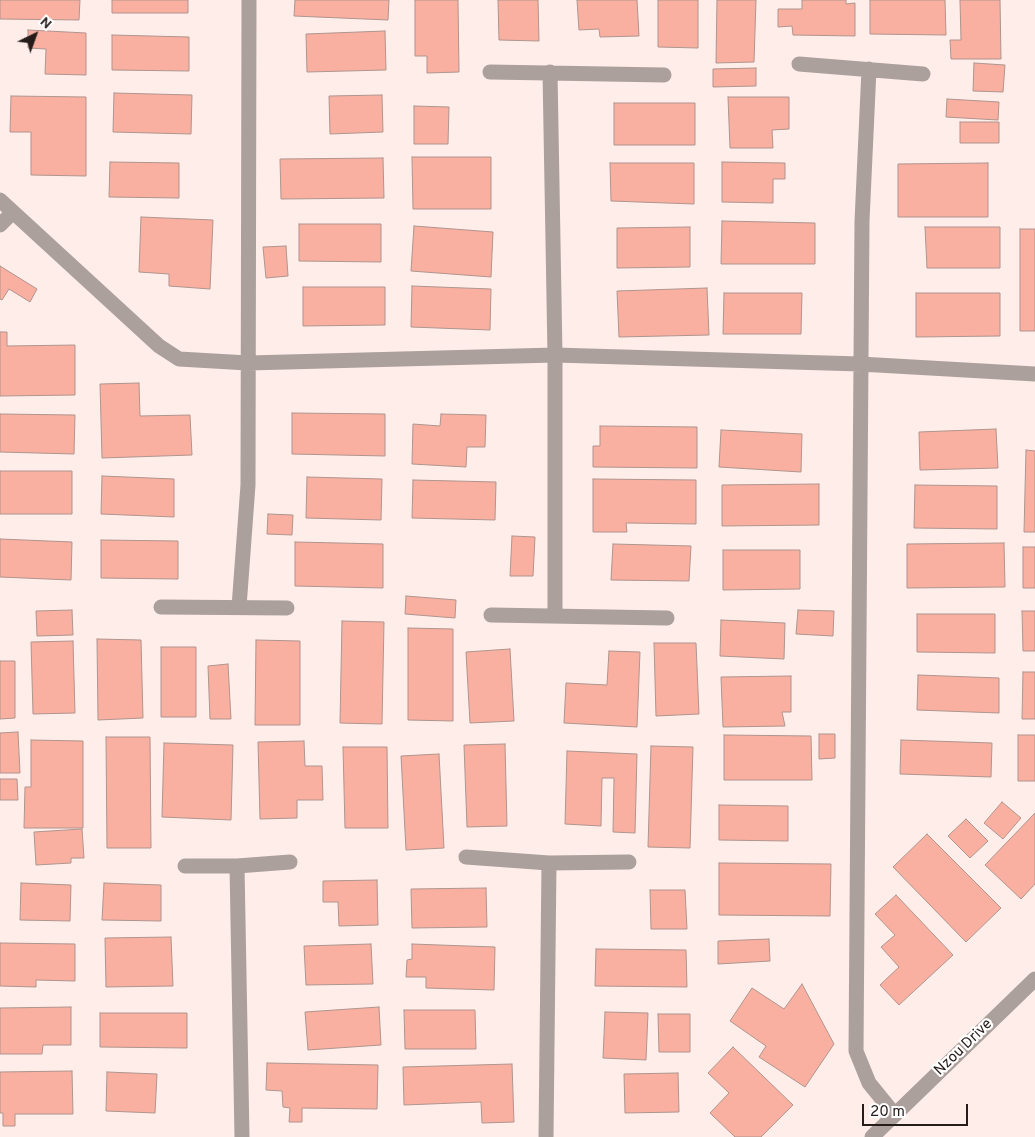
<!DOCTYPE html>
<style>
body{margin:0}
#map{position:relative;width:1035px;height:1137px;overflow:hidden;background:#ffede9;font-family:Overpass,sans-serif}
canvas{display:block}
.north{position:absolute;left:10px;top:10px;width:50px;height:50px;-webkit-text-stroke:4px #fff;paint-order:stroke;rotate:42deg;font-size:14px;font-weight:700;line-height:20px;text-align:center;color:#261c1a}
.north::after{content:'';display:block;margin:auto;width:18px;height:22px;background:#261c1a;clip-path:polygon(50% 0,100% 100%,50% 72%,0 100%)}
.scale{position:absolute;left:862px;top:1104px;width:106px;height:22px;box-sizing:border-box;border:2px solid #261c1a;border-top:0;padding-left:6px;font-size:15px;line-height:18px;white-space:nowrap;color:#261c1a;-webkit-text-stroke:4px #fff;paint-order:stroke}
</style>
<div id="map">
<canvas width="1035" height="1137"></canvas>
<div class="north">N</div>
<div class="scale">20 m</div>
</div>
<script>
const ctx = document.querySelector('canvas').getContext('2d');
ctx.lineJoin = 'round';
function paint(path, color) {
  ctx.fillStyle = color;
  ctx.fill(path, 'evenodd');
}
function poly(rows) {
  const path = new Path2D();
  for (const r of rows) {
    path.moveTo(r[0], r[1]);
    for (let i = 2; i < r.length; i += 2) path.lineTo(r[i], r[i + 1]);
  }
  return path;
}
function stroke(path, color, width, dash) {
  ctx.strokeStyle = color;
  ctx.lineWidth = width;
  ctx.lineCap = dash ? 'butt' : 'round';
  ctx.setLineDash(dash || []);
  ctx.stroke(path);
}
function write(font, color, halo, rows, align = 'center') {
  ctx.font = font + ' Overpass,sans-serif';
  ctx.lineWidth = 4.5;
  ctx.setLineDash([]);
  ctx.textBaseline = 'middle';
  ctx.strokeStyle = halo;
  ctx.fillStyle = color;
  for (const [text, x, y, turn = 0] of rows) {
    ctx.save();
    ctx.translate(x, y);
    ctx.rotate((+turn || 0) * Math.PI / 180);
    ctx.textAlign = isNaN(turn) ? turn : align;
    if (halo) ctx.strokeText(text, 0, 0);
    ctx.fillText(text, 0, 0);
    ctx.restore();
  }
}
const building = poly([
 [0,0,80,0,79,20,0,19,0,0],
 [112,0,188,0,188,13,112,13,112,0],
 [295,0,389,0,388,20,294,16,295,0],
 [415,0,458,0,459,72,427,73,427,56,415,56,415,0],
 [498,0,538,0,539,41,499,40,498,0],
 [577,0,637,0,639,36,600,37,599,29,579,30,577,0],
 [658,0,698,0,698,48,658,47,658,0],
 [717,0,756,0,754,62,716,63,717,0],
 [802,0,846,0,846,4,855,3,855,36,793,35,792,26,778,27,778,9,802,9,802,0],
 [870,0,945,0,946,35,870,34,870,0],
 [960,0,1000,0,1001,59,951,59,950,40,961,40,960,0],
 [28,30,86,33,86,75,45,74,46,49,28,48,28,30],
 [385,31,386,70,307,72,306,34,385,31],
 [112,35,189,37,189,71,112,70,112,35],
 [974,63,1005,65,1003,92,973,91,974,63],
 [756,68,756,86,713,87,713,69,756,68],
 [114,93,192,95,191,134,113,132,114,93],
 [382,95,383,132,330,134,329,96,382,95],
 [11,96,86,97,86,176,31,175,31,132,10,132,11,96],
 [728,97,789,97,789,129,772,130,773,148,730,148,728,97],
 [947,99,999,102,998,120,946,117,947,99],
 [614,103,695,103,695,145,614,145,614,103],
 [414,106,449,107,448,144,414,144,414,106],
 [960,122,999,122,999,143,960,143,960,122],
 [412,157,491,157,491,209,413,209,412,157],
 [383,158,384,198,281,199,280,159,383,158],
 [110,162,179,163,179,198,109,197,110,162],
 [722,162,785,163,785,179,773,179,773,203,722,202,722,162],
 [610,163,694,163,694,204,611,201,610,163],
 [988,163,988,217,898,217,898,164,988,163],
 [141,217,213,220,210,289,169,286,169,274,139,272,141,217],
 [722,221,815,223,815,264,721,264,722,221],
 [299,224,381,224,381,262,299,261,299,224],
 [414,226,493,232,491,277,411,271,414,226],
 [690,227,690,267,617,268,617,228,690,227],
 [925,227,1000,227,1000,268,927,268,925,227],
 [1020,229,1035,229,1035,331,1020,331,1020,229],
 [286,246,288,276,266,278,263,247,286,246],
 [0,266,37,289,30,302,9,289,2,300,0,299,0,266],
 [412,286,491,289,490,330,411,327,412,286],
 [303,287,385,287,385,325,303,326,303,287],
 [707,288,709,335,619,337,617,291,707,288],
 [724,293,802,293,801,334,723,334,724,293],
 [916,293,1000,293,1000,336,916,337,916,293],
 [0,332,7,332,7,346,75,345,75,395,0,396,0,332],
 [139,383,140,416,190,415,192,455,102,458,100,384,139,383],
 [292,413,385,414,385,456,292,454,292,413],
 [0,414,75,415,74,454,0,452,0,414],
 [441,414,486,415,485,447,467,447,466,467,412,464,413,424,440,426,441,414],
 [600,426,697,427,697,468,593,467,593,446,600,446,600,426],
 [996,429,998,468,920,470,919,432,996,429],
 [721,430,802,434,801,472,719,467,721,430],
 [1026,450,1035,451,1035,532,1024,532,1026,450],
 [0,471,72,471,72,514,0,514,0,471],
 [102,476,174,479,174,517,101,514,102,476],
 [307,477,382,479,381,520,306,518,307,477],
 [593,479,696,480,696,524,626,523,627,532,593,532,593,479],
 [413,480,496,482,495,520,412,518,413,480],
 [819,484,819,525,722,526,722,485,819,484],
 [915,485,997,486,997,529,914,528,915,485],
 [268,514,293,515,292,535,267,534,268,514],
 [512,536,535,537,533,576,510,576,512,536],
 [0,539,72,542,71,580,0,577,0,539],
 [101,540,178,541,178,579,101,578,101,540],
 [295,542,383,544,383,588,295,586,295,542],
 [1004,543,1005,587,907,588,907,544,1004,543],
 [613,544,691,546,689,581,611,580,613,544],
 [1023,547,1035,547,1035,588,1023,588,1023,547],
 [723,550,800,550,800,589,723,590,723,550],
 [406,596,456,600,455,618,405,614,406,596],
 [72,610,73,635,37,636,36,611,72,610],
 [798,610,834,611,833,636,796,634,798,610],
 [1022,611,1035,611,1035,651,1023,651,1022,611],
 [917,614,995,614,995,653,917,652,917,614],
 [721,620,785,623,784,659,720,656,721,620],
 [342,621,384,622,382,724,340,723,342,621],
 [408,628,453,629,453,721,408,720,408,628],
 [97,639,141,640,143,718,98,720,97,639],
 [256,640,300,641,300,725,255,725,256,640],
 [73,641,75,713,33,714,31,642,73,641],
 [654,643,696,643,699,714,656,716,654,643],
 [161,647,196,647,196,717,161,717,161,647],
 [510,649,514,721,470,723,466,652,510,649],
 [609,651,640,652,637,727,564,723,566,683,607,685,609,651],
 [0,661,15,661,15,718,0,719,0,661],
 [228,664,231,719,210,719,208,666,228,664],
 [1023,672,1035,672,1035,719,1022,719,1023,672],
 [918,675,999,678,999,713,917,710,918,675],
 [791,676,791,712,782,712,785,726,723,727,721,677,791,676],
 [18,732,20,773,0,773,0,733,18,732],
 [819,734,835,734,835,758,819,759,819,734],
 [724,735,811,736,812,780,724,780,724,735],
 [1018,735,1035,735,1035,781,1018,781,1018,735],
 [106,737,150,737,151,848,107,848,106,737],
 [31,740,83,741,83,828,24,828,25,787,31,787,31,740],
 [901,740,992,743,991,777,900,774,901,740],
 [304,741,305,766,322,766,323,800,297,800,297,818,260,819,258,742,304,741],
 [164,743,233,745,231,820,162,817,164,743],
 [505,744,507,826,467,827,464,745,505,744],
 [651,746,693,747,690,848,648,847,651,746],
 [343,747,387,747,388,828,345,828,343,747],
 [567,751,637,754,635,833,613,832,614,778,602,778,601,826,565,824,567,751],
 [439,754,444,848,406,850,401,756,439,754],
 [0,779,17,779,18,800,0,800,0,779],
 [1002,802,1021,818,1003,839,984,823,1002,802],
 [719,805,788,806,788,841,719,840,719,805],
 [1035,813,1035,884,1021,899,985,865,1035,813],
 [966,819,988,841,970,858,948,836,966,819],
 [82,829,84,858,71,858,71,863,36,865,34,832,82,829],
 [927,834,1001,908,966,942,893,867,927,834],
 [719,863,831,864,830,916,719,915,719,863],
 [377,880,378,925,339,926,338,902,323,902,323,881,377,880],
 [21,883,71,885,70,921,20,920,21,883],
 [104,883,161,885,161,921,102,920,104,883],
 [486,888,487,927,412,928,411,889,486,888],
 [650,890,685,890,687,929,651,929,650,890],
 [896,895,953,955,899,1005,880,985,899,967,881,947,895,935,875,914,896,895],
 [171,937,173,986,106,987,105,938,171,937],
 [769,939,770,961,718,964,718,941,769,939],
 [0,943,75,944,75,981,36,980,36,987,0,986,0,943],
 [371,944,373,984,306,985,304,946,371,944],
 [412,944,495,947,494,990,426,988,426,977,406,977,407,960,412,959,412,944],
 [596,949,686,950,687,987,595,986,596,949],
 [802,984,834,1044,805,1087,759,1057,766,1046,730,1021,752,988,784,1009,802,984],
 [71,1007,71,1045,43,1045,42,1054,0,1054,0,1008,71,1007],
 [379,1007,381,1045,308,1050,305,1012,379,1007],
 [404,1010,475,1010,476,1049,405,1049,404,1010],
 [605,1012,648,1013,646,1060,603,1058,605,1012],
 [100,1013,187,1013,187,1048,100,1047,100,1013],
 [658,1014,690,1014,690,1052,659,1052,658,1014],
 [733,1047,793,1105,761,1137,735,1137,710,1113,729,1093,708,1073,733,1047],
 [267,1063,378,1065,377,1109,302,1108,302,1122,289,1122,290,1108,283,1107,282,1091,266,1090,267,1063],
 [512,1064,514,1122,482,1123,481,1102,404,1105,403,1067,512,1064],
 [72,1071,73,1114,15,1114,15,1126,3,1126,3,1113,0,1113,0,1072,72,1071],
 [107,1072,157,1074,155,1113,106,1111,107,1072],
 [678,1073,679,1112,625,1113,624,1074,678,1073]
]);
paint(building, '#f9b0a0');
stroke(building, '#b0948e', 1);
stroke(poly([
 [799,64,923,74],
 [869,69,862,221,856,1051,869,1083,895,1115],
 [490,72,664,75],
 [550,72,555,355,555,615],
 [0,200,159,346,179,359,248,363,555,355,860,364,1035,374],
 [0,225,13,212],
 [161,607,287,608],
 [239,607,248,485,249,0],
 [491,615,667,618],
 [466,857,549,863,629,862],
 [185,866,237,866,290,862],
 [237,866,242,1137],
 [546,1137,549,863],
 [872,1137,1035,979]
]), '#aca09d', 15);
write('15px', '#261c1a', '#fff', [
 ["Nzou Drive",964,1048,-44]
]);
</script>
